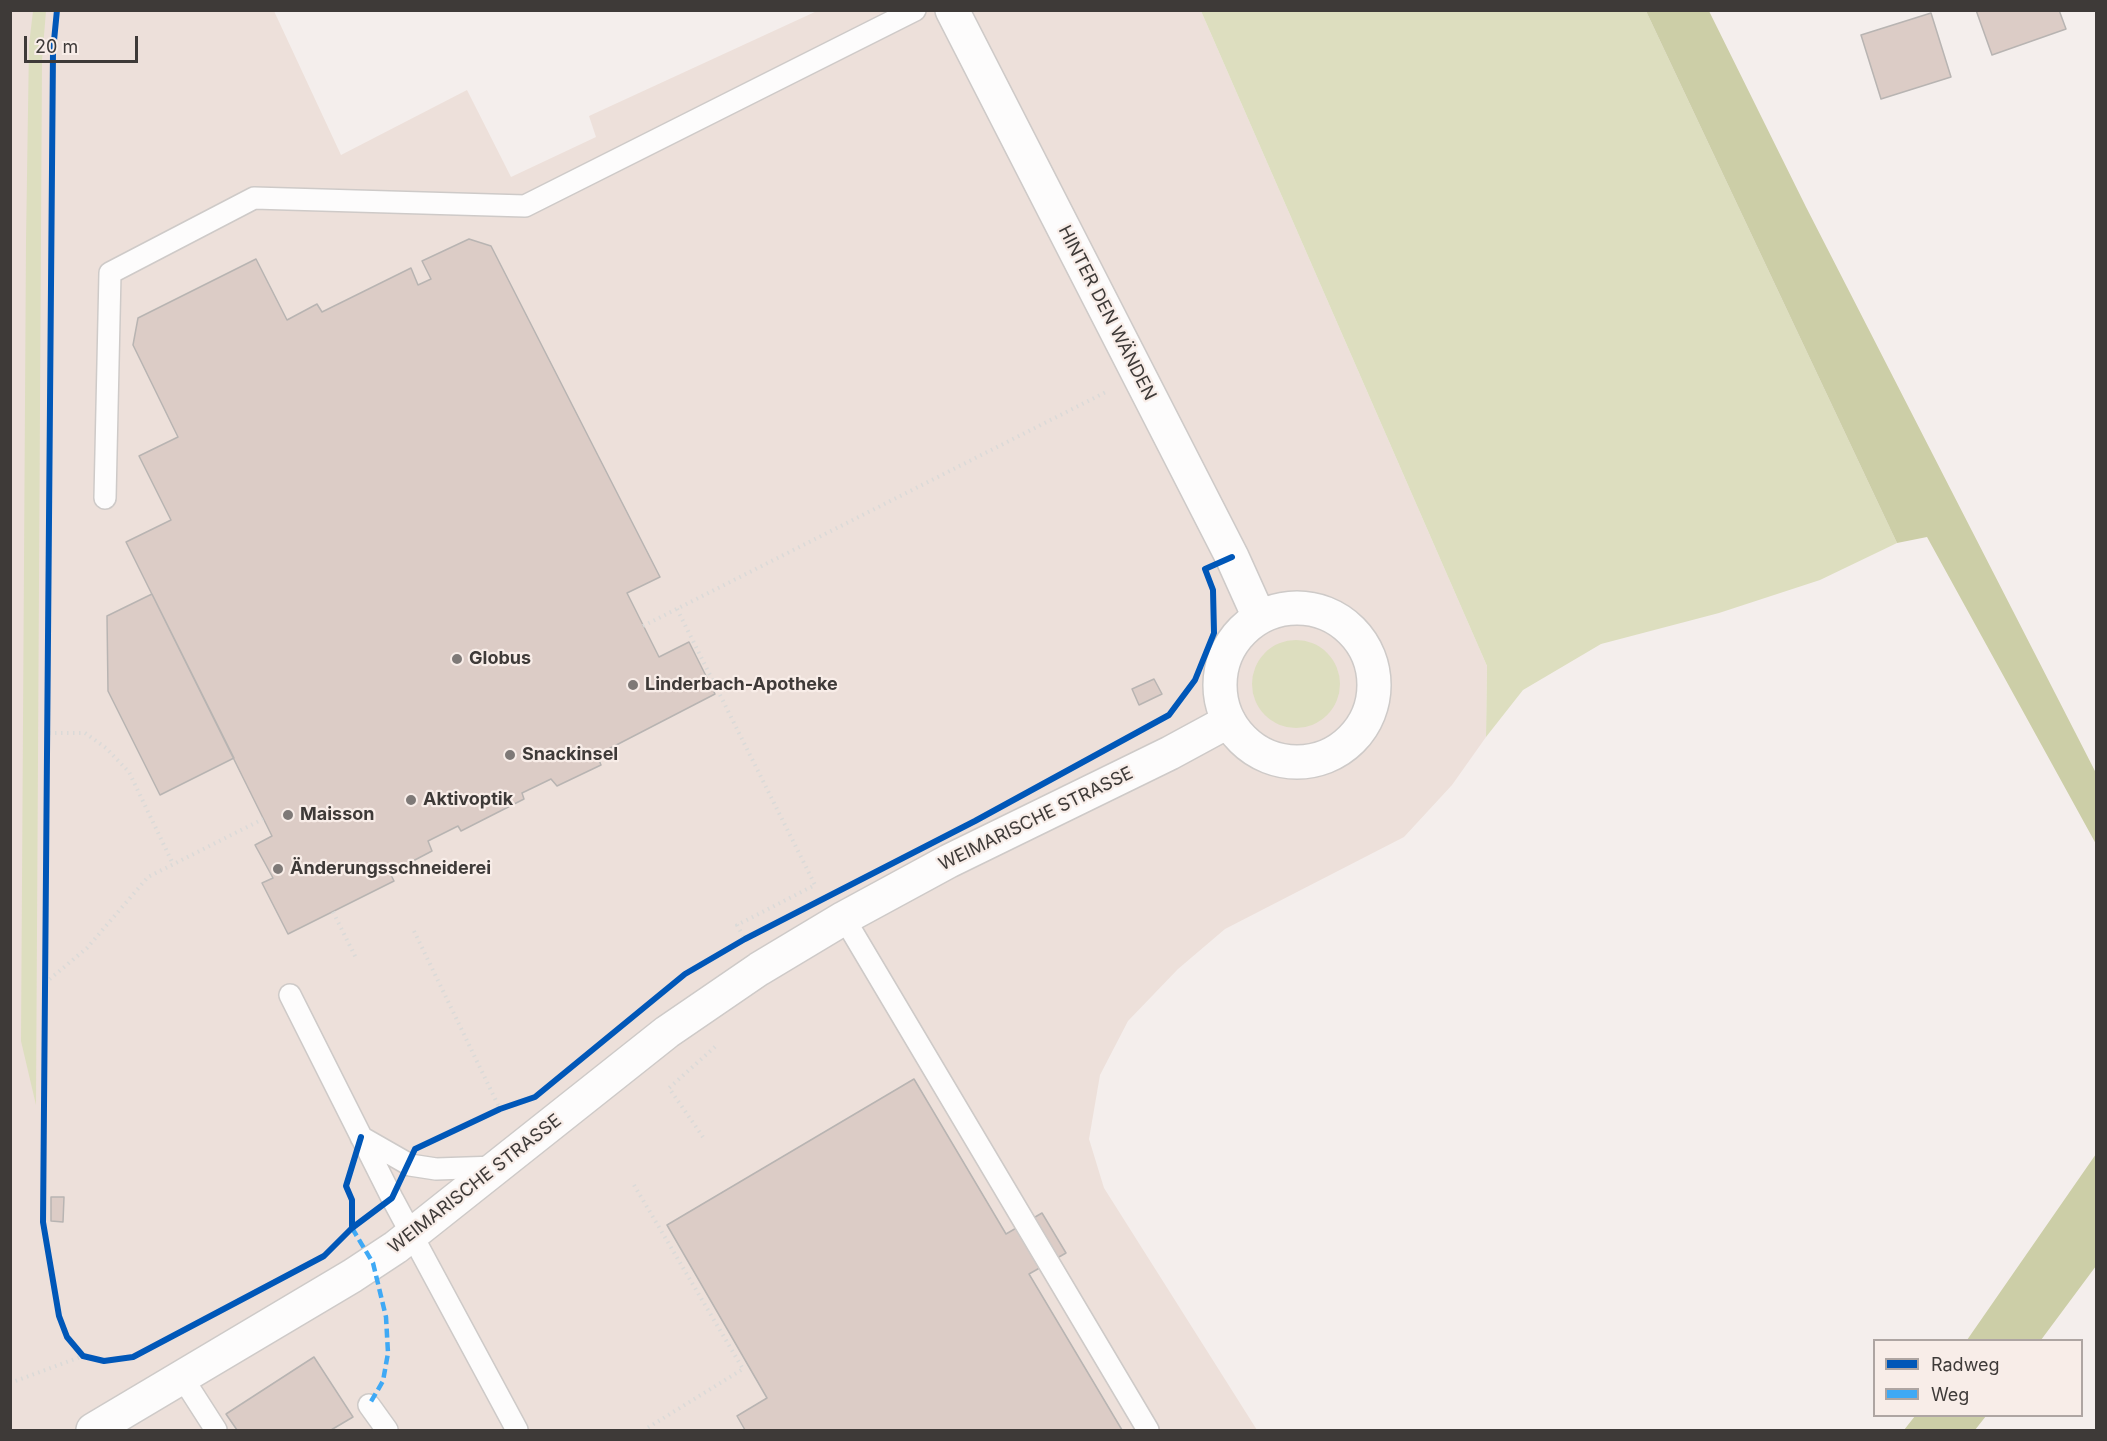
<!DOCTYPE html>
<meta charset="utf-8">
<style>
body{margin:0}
#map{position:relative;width:2107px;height:1441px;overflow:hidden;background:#f4eeec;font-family:Inter,sans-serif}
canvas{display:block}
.frame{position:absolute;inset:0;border:12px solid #3e3a38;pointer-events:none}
.legend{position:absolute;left:1873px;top:1339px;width:210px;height:78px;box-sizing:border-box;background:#f8ede8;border:2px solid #aea5a2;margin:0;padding:8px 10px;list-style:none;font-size:18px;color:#3e3a38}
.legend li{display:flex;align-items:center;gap:12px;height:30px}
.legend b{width:30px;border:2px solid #aea5a2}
.scale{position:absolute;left:24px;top:36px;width:114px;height:27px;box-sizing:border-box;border:3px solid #3e3a38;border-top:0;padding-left:8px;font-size:18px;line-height:21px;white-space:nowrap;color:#3e3a38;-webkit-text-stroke:4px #f8ede8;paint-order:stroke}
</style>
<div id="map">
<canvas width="2107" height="1441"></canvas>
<div class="frame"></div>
<ul class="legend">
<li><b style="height:8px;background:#0057b8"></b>Radweg</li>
<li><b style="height:8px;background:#3fa9f5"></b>Weg</li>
</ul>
<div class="scale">20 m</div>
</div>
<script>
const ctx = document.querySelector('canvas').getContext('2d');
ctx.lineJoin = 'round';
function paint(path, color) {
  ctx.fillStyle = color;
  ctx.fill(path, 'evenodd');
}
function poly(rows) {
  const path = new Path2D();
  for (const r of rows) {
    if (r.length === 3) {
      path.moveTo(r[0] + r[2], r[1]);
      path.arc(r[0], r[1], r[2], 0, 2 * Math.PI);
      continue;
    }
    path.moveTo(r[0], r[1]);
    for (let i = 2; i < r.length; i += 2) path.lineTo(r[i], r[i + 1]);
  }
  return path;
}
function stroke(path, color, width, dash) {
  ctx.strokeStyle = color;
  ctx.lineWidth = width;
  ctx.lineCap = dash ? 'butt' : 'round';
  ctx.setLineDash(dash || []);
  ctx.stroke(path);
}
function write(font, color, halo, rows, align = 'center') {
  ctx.font = font + ' Inter,sans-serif';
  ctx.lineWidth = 4.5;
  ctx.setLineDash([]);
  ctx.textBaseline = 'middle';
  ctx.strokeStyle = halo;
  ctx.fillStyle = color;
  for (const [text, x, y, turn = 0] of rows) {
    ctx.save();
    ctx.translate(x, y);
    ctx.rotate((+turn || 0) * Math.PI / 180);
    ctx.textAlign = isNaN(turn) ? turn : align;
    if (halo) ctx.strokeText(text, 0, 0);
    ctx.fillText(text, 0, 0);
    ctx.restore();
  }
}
paint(poly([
 [10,11,274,11,341,155,467,90,511,177,596,137,589,116,817,11,1201,11,1487,666,1486,737,1452,785,1404,837,1225,929,1178,969,1128,1021,1100,1075,1089,1139,1104,1188,1257,1430,11,1430]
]), '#ede0da');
paint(poly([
 [33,11,46,11,42,60,36,1105,21,1041,26,241,29,45],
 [1201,11,1646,11,1897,543,1820,580,1719,613,1601,644,1523,690,1486,737,1487,666],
 [1296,684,44]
]), '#dddebf');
paint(poly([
 [1646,11,1709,11,1806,207,2096,773,2096,844,1927,537,1897,543],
 [2096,1154,2096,1266,2041,1340,1967,1340],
 [1915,1416,1986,1416,1975,1430,1904,1430]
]), '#cccea7');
const building = poly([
 [1976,10,2059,10,2066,29,1992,55,1976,10],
 [1931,13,1951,77,1881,99,1861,35,1931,13],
 [469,239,491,246,660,577,627,593,659,657,689,642,715,694,597,755,601,765,557,786,551,779,522,793,524,799,461,831,458,826,428,841,432,851,390,873,394,881,288,934,262,883,273,878,255,845,272,836,126,542,171,520,139,456,178,437,133,345,138,318,256,259,287,320,317,304,322,312,411,268,418,285,431,279,422,261,469,239],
 [152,594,234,758,160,795,108,691,107,616,152,594],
 [1154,679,1162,694,1139,705,1132,689,1154,679],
 [914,1079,1006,1234,1042,1213,1066,1253,1029,1274,1122,1430,745,1430,737,1416,767,1398,667,1225,914,1079],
 [51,1197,64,1197,63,1222,51,1221,51,1197],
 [314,1357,353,1417,331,1430,237,1430,226,1414,314,1357]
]);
paint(building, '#dcccc6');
stroke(building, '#b8b4b2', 1.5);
const lane = poly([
 [105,498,110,273,254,198,525,206,915,10],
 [844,918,1148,1430],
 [290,995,392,1198,517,1430],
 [361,1137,410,1165,436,1169,497,1167],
 [182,1377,216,1430],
 [369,1405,387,1430]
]);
const street = poly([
 [952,10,1232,557,1259,617],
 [1297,685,77],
 [93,1430,352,1276,396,1247,667,1032,759,969,844,918,949,861,1170,753,1229,721]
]);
stroke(lane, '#cecac8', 24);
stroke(street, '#cecac8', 36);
stroke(poly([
 [677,609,815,885,737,925,743,936],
 [643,626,1108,391],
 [49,733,85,733,106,748,129,772,173,864],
 [333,912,357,960],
 [414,931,500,1109],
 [45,983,87,948,148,877,263,819],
 [703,1137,669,1088,718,1044],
 [634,1185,743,1369,644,1430],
 [10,1383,83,1356]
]), '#dbdad8', 4, [1.5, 4.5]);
stroke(lane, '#fdfcfc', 21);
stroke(street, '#fdfcfc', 33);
stroke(poly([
 [352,1228,373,1263,386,1317,388,1353,383,1381,369,1405]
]), '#3fa9f5', 4.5, [9, 4.5]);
stroke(poly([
 [57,10,53,51,43,1222,59,1316,67,1337,83,1356,104,1361,133,1357,324,1256,352,1228,392,1198,415,1149,500,1109,535,1097,685,974,745,939,975,821,1169,715,1195,680,1214,633,1213,590,1205,569,1232,557],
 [352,1228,352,1200,346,1186,361,1137]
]), '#0057b8', 6);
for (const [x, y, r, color] of [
 [457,659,6,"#7e7977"],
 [633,685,6,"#7e7977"],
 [510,755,6,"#7e7977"],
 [411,800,6,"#7e7977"],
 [288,815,6,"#7e7977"],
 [278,869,6,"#7e7977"]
]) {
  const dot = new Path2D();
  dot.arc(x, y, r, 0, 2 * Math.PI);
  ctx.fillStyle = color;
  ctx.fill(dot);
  stroke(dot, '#f8ede8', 2);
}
write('18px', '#3e3a38', '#f8ede8', [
 ["HINTER DEN WÄNDEN",1107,313,63],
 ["WEIMARISCHE STRASSE",1036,819,-26],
 ["WEIMARISCHE STRASSE",475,1184,-38]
]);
write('bold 18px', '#3e3a38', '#f8ede8', [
 ["Globus",469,659],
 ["Linderbach-Apotheke",645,685],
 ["Snackinsel",522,755],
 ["Aktivoptik",423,800],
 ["Maisson",300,815],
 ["Änderungsschneiderei",290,869]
], 'left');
</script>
